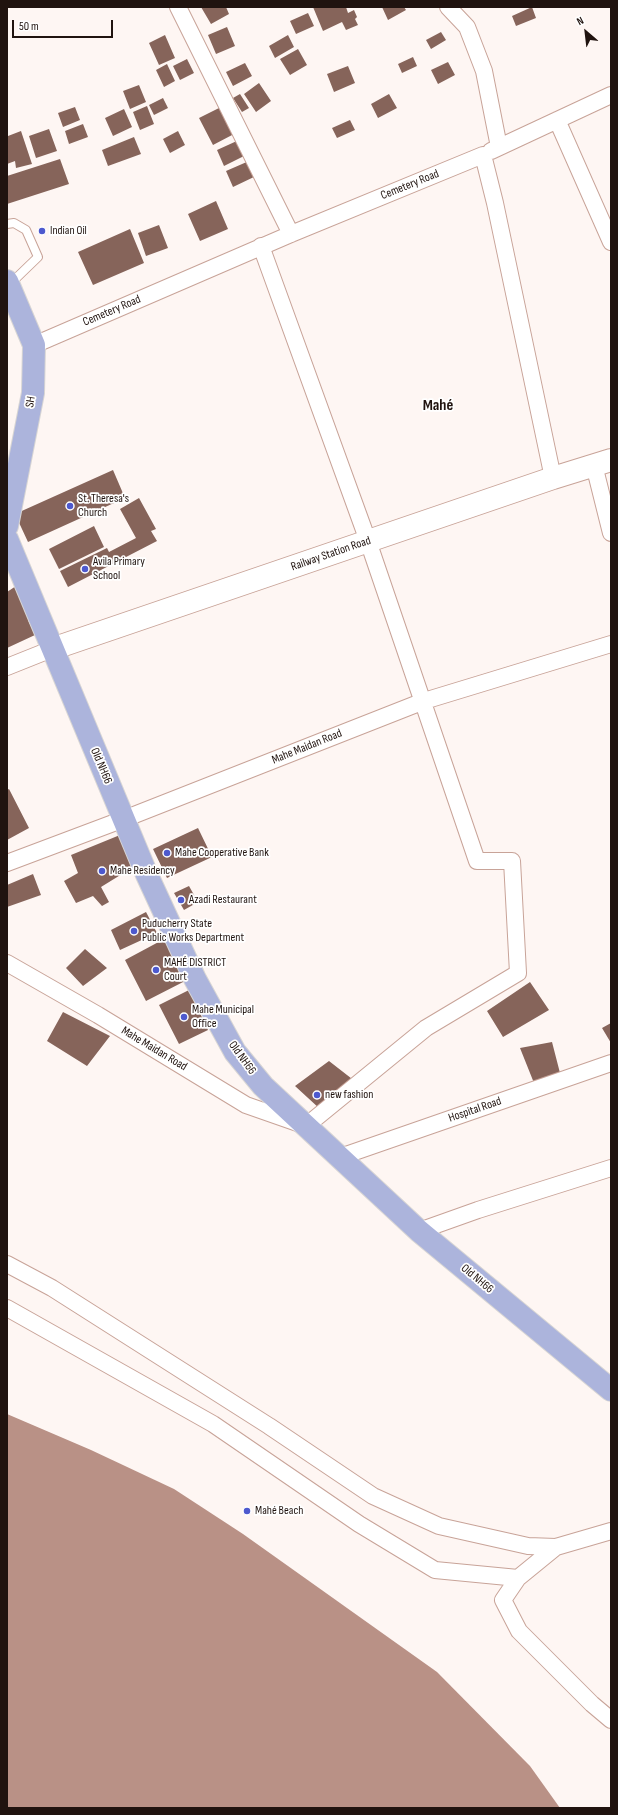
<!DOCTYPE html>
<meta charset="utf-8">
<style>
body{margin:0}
#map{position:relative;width:618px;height:1815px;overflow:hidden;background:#fef6f3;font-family:"Sofia Sans Condensed",sans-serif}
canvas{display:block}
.frame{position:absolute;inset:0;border:8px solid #20130f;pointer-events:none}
.north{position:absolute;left:566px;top:12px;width:40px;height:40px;-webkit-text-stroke:3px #fff;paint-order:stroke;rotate:332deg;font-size:11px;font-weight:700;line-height:16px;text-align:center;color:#20130f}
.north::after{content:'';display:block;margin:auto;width:14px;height:18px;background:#20130f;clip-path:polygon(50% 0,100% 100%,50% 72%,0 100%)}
.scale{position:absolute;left:12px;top:20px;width:101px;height:18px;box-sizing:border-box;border:2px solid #20130f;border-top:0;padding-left:5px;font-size:12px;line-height:14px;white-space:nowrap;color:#20130f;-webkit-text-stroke:3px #fff;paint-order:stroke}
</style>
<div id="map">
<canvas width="618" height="1815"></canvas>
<div class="frame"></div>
<div class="north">N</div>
<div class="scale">50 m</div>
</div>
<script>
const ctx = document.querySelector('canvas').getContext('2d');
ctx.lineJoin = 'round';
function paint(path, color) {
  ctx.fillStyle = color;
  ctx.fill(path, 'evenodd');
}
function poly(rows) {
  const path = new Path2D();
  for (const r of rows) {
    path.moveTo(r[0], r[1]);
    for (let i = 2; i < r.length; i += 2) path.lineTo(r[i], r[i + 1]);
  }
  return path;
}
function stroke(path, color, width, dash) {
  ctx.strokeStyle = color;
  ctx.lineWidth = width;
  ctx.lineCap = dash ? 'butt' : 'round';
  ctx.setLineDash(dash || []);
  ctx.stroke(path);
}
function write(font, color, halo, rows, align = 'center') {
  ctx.font = font + ' "Sofia Sans Condensed",sans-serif';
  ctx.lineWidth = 3.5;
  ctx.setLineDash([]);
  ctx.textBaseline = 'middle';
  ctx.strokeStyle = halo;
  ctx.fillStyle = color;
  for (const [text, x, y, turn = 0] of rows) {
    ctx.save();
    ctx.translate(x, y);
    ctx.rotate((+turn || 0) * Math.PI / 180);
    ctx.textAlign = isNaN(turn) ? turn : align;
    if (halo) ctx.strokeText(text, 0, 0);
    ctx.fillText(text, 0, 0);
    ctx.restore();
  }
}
paint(poly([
 [7,1414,91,1450,174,1489,243,1534,437,1672,530,1766,560,1808,7,1808]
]), '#b99186');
paint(poly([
 [201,7,226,7,229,14,211,24],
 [313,7,346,7,348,13,354,10,357,17,355,19,358,25,346,30,342,22,323,31],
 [382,7,404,7,406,10,388,20],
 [532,7,536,18,516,26,512,16],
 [308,13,314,26,296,34,290,21],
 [227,27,235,46,216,54,208,35],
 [441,32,446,40,431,49,426,40],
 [165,35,175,58,159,65,149,43],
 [288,35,294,47,275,58,269,46],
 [298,49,307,65,290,75,280,59],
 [413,57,417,66,402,73,398,64],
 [187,59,194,73,180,80,173,66],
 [448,62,455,75,438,84,431,70],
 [245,63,252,76,233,86,226,72],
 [167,64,175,81,164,87,156,70],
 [348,66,355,83,334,92,327,74],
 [259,83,271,101,256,112,244,94],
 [139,85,146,102,130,109,123,91],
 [240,94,249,108,242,112,233,98],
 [389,94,397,108,378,118,371,104],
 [163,98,168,108,154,115,149,105],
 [147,106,154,124,140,130,133,112],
 [75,107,80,120,63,127,58,113],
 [221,107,234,134,213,145,199,118],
 [124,109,132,127,113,136,105,118],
 [350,120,355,130,337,138,332,128],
 [83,124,88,137,69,144,65,131],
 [49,129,57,151,36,158,29,136],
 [21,131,32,164,16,168,15,161,7,164,8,136],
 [178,131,185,145,170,153,163,139],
 [134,137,141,154,108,166,102,150],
 [239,140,246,155,224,166,217,150],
 [60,159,69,184,7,204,7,176],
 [249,161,256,176,233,187,226,171],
 [216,201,228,229,200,241,188,214],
 [159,225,168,248,146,256,138,233],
 [130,229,144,263,93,285,78,252],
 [113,470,125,498,28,542,15,514],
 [139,498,156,529,151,531,157,541,68,587,60,571,107,548,109,552,136,538,120,509],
 [94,526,104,547,59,569,49,549],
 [16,586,30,614,28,620,35,635,7,648,7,592],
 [9,789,29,828,7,840,7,790],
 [198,828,212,857,167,878,153,849],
 [120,835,135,866,101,887,109,902,102,906,93,896,76,903,64,881,78,873,71,855],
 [33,874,41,895,7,907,7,885],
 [189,886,198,902,184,910,174,893],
 [146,912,157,933,120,950,111,930],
 [166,938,187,980,146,1001,125,960],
 [85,949,107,968,83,986,66,968],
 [530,982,549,1010,503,1037,487,1011],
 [189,990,208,1030,179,1044,159,1005],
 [63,1012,110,1036,87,1066,47,1041],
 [611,1023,611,1043,602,1028],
 [552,1042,560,1073,534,1083,520,1048],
 [329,1061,356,1082,320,1109,295,1086]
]), '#86645a');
const lane = poly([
 [7,224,14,223,26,230,38,257,10,284]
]);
const street = poly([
 [178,7,291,234],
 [448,7,467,27,484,71,499,147],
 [557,120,611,242],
 [491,151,611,95],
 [34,345,291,234,483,155,495,203,553,478],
 [594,465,611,533],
 [7,667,52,649],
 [7,863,124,819,424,701,611,644],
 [7,963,98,1015,246,1105,306,1126,426,1028,518,973,512,861,477,861,368,541,261,246],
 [340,1157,611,1063],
 [419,1231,478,1210,611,1168],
 [7,1264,52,1288,269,1426,373,1496,439,1526,528,1546,556,1547,611,1531],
 [7,1308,213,1424,359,1524,435,1570,518,1578],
 [556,1547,518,1578,503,1600,519,1631,592,1704,611,1720]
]);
const secondary = poly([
 [52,649,553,478,611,460]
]);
const primary = poly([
 [7,281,34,345,33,393,7,526],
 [7,539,147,875,195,979,235,1052,263,1086,419,1231,611,1390]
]);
stroke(lane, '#c8a398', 10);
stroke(street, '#c8a398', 18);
stroke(secondary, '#c8a398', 24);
stroke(primary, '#d7d5d4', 24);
stroke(lane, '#fff', 8);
stroke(street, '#fff', 16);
stroke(secondary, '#fff', 22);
stroke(primary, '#acb4dc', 22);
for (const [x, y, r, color] of [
 [42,231,4,"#4d59ce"],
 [70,506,4,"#4d59ce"],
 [85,569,4,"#4d59ce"],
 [167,853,4,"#4d59ce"],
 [102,871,4,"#4d59ce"],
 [181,900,4,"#4d59ce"],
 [134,931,4,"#4d59ce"],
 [156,970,4,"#4d59ce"],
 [184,1017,4,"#4d59ce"],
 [317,1095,4,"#4d59ce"],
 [247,1511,4,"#4d59ce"]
]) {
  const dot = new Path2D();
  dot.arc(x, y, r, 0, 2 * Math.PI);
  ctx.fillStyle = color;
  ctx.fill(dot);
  stroke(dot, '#fff', 1.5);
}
write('12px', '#20130f', '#fff', [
 ["Cemetery Road",410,185,-22],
 ["Cemetery Road",112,311,-23],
 ["SH",31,402,-80],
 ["Railway Station Road",331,554,-19],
 ["Mahe Maidan Road",307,747,-22],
 ["Old NH66",101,766,67],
 ["Mahe Maidan Road",154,1049,31],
 ["Old NH66",242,1058,54],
 ["Hospital Road",475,1110,-19],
 ["Old NH66",477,1279,40]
]);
write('12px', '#20130f', '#fff', [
 ["Indian Oil",50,231],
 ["St. Theresa's",78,499],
 ["Church",78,513],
 ["Avila Primary",93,562],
 ["School",93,576],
 ["Mahe Cooperative Bank",175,853],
 ["Mahe Residency",110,871],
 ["Azadi Restaurant",189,900],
 ["Puducherry State",142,924],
 ["Public Works Department",142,938],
 ["MAHÉ DISTRICT",164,963],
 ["Court",164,977],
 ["Mahe Municipal",192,1010],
 ["Office",192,1024],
 ["new fashion",325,1095],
 ["Mahé Beach",255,1511]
], 'left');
write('bold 16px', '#20130f', '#fff', [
 ["Mahé",438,406]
]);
</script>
